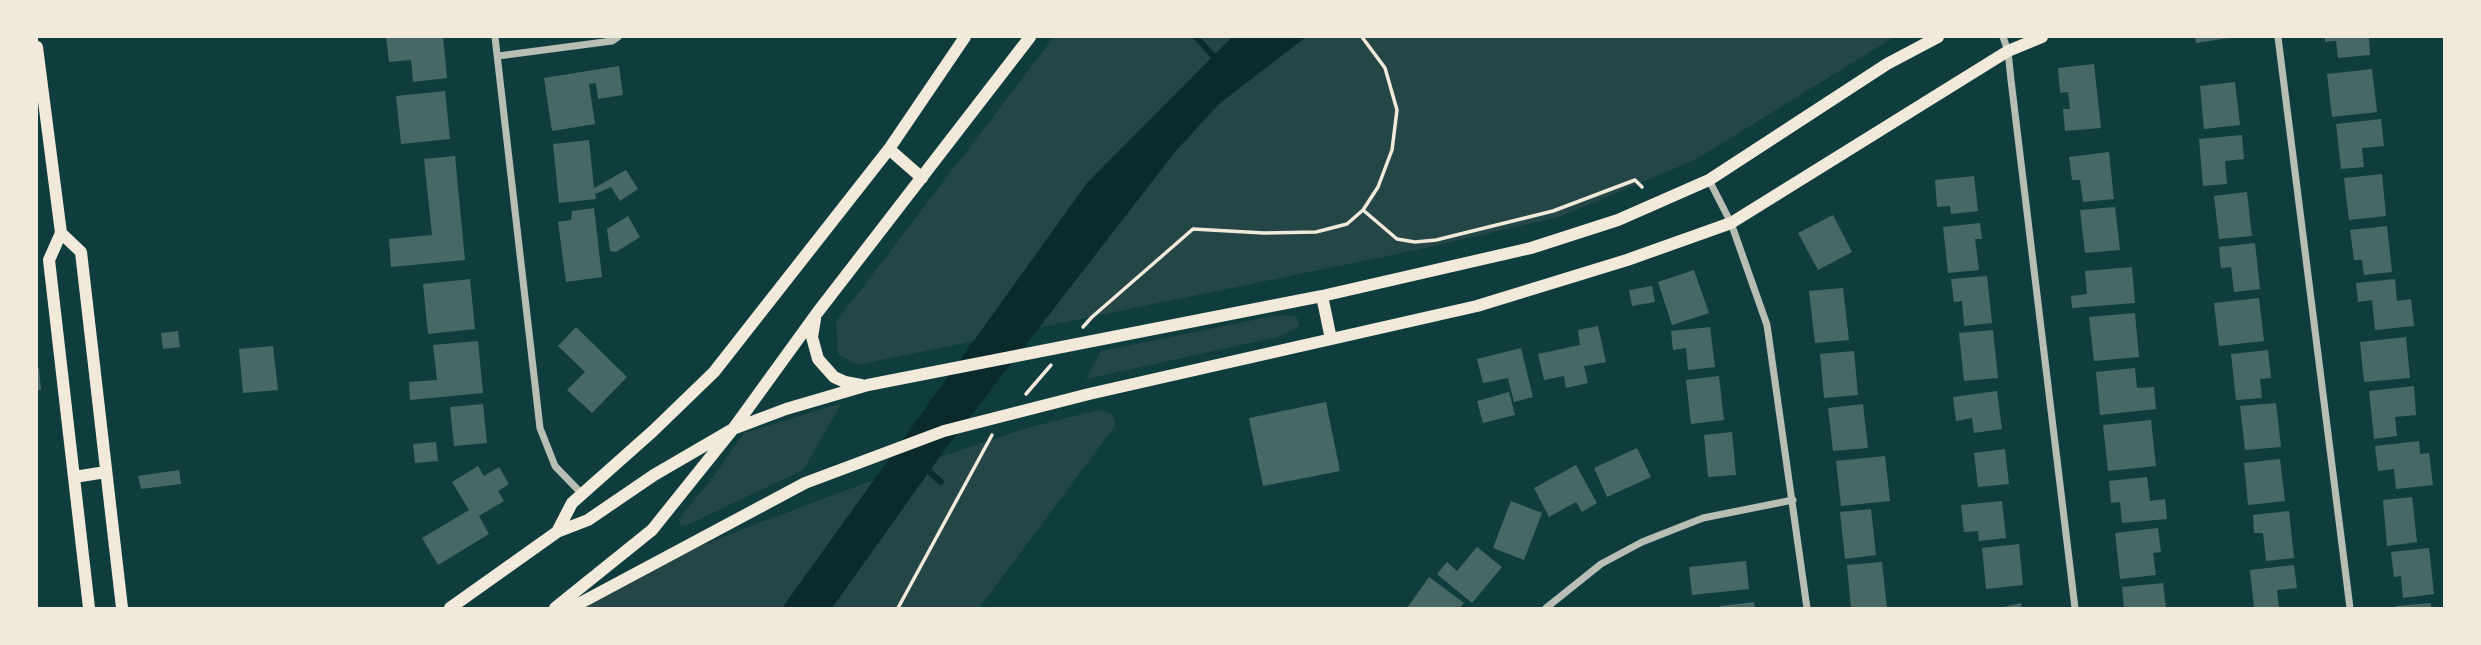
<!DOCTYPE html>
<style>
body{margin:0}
#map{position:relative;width:2481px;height:645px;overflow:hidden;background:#0f3d3e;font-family:Roboto,sans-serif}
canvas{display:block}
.frame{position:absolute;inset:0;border:38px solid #f1e9da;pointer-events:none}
</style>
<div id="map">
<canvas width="2481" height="645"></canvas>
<div class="frame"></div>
</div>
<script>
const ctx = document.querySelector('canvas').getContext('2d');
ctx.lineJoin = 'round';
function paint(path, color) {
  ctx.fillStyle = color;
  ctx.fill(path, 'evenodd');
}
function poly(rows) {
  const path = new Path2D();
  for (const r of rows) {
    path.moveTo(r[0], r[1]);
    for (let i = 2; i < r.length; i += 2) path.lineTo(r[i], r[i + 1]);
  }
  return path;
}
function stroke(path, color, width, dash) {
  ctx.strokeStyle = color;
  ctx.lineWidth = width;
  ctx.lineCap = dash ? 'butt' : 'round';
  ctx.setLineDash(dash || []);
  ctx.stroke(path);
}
paint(poly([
 [1054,37,1894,37,1695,160,1559,217,1421,249,857,365,838,354,836,322],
 [1278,315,1293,316,1297,318,1299,326,1282,336,1086,379,1101,351],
 [842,403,803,470,685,526,680,526,679,519,713,477,744,433],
 [1098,410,1112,414,1115,423,1114,427,979,608,581,608,694,549,743,529,884,476,1027,428]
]), '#244646');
paint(poly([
 [1232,37,1306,37,1219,104,1175,152,946,448,832,608,782,608,1087,183]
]), '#0a2a2b');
stroke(poly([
 [1196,37,1216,59],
 [924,467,941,482]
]), '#0a2a2b', 6);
paint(poly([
 [386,37,443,37,447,78,413,82,411,60,389,62],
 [2195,37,2229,37,2229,38,2196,43],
 [2325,37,2369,37,2370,55,2338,58,2336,41,2325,42],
 [2094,64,2101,128,2065,131,2063,109,2070,109,2068,92,2060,93,2058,68],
 [619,66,623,95,598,99,596,83,589,84,595,124,552,131,544,78],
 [2372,69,2377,112,2332,117,2327,74],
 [2235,82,2240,125,2204,129,2200,86],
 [445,91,450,139,401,144,396,96],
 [2381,119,2384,146,2362,148,2364,167,2341,169,2336,124],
 [2242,135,2244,159,2225,161,2227,184,2203,186,2199,139],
 [589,140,594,188,626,170,638,189,620,201,611,187,595,194,596,199,559,203,553,144],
 [2109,152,2114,199,2083,202,2080,180,2072,180,2069,157],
 [455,156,465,260,391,267,389,239,432,235,424,159],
 [2382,174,2386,216,2349,220,2344,178],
 [1974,176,1978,211,1951,214,1950,206,1937,207,1935,180],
 [2247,192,2252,236,2219,239,2214,196],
 [2115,207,2120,250,2085,253,2080,210],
 [594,208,602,277,566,282,558,222,571,220,572,211],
 [1833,215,1852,252,1818,270,1798,233],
 [628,216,640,237,616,252,610,251,607,229],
 [1980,223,1982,239,1975,239,1979,270,1948,273,1943,227],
 [2387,226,2392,272,2364,275,2362,260,2354,260,2350,230],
 [2255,243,2260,289,2234,292,2231,267,2221,268,2219,247],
 [2132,267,2135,303,2072,308,2071,296,2087,294,2085,271],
 [1694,270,1709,313,1672,325,1658,282],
 [1987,276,1992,323,1964,326,1962,301,1954,302,1951,279],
 [470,279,475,329,428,334,423,284],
 [2395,279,2397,301,2411,299,2414,326,2375,330,2372,300,2358,302,2356,283],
 [1652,286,1655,302,1632,306,1629,290],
 [1843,288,1849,340,1815,343,1809,291],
 [2259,298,2264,341,2219,346,2214,303],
 [2135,313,2139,357,2094,361,2089,317],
 [1598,326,1606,362,1584,366,1588,383,1566,388,1564,376,1544,380,1538,354,1580,345,1578,330],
 [576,327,627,377,592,413,567,390,585,372,558,346],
 [1710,327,1715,367,1688,370,1686,348,1673,350,1671,331],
 [1993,330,1998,378,1964,381,1959,333],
 [178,331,180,347,163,349,161,333],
 [2406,337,2410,378,2364,382,2360,342],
 [478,341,483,393,410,400,409,382,437,380,433,345],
 [273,346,278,390,243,393,239,349],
 [1521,348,1533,397,1514,402,1508,378,1483,383,1477,359],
 [2268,350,2271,378,2260,379,2262,398,2236,400,2231,354],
 [1854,351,1858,395,1824,398,1820,354],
 [37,368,39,368,41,390,37,390],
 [2135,368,2137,388,2154,387,2156,409,2100,415,2096,372],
 [1719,376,1724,420,1691,424,1686,380],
 [2414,386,2416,415,2395,417,2397,436,2374,439,2369,391],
 [1997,391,2002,429,1974,433,1972,418,1956,421,1953,397],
 [1509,392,1515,415,1483,423,1477,401],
 [1326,402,1340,471,1263,486,1249,418],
 [2276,403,2281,447,2245,450,2240,406],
 [483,404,487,443,454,446,450,407],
 [1863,404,1868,448,1833,451,1828,408],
 [2151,420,2156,466,2108,471,2103,425],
 [1732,432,1736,475,1708,477,1704,435],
 [2419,441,2420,454,2429,453,2433,485,2396,489,2394,469,2378,471,2375,446],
 [436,442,438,461,415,463,413,444],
 [1637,448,1651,477,1607,497,1594,468],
 [2005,449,2009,484,1978,487,1974,453],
 [1885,456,1890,501,1841,506,1836,461],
 [2280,459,2285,501,2248,505,2244,463],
 [1576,465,1597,503,1582,512,1576,502,1549,517,1534,488],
 [478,466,484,476,499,467,509,484,498,491,504,501,479,516,489,534,438,565,422,538,469,510,452,482],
 [179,470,181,484,141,489,138,476],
 [2147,477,2150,501,2165,499,2167,519,2122,523,2120,502,2111,503,2109,481],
 [2412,497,2417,542,2387,546,2383,500],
 [1511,501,1542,513,1524,560,1493,548],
 [2002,501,2006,538,1979,541,1978,531,1964,532,1961,505],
 [1871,509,1876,555,1845,559,1840,512],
 [2289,511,2294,558,2266,561,2263,533,2254,533,2253,515],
 [2158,528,2161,552,2153,553,2156,575,2120,579,2115,533],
 [2019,544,2023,585,1986,589,1982,548],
 [1477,547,1502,567,1472,603,1437,574,1447,562,1457,571],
 [2429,548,2434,594,2403,598,2401,576,2394,577,2391,552],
 [1746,561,1749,589,1692,595,1689,567],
 [1882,562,1887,608,1851,608,1847,565],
 [2294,565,2297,588,2277,590,2279,608,2254,608,2250,570],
 [1429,577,1464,603,1460,608,1407,608],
 [2163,583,2166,608,2124,608,2122,587],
 [1754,602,1755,608,1720,608,1720,606],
 [2021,603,2022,608,2003,608,2003,607],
 [2431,603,2431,608,2396,608,2396,606]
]), '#486865');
stroke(poly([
 [1363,210,1397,239,1415,242,1436,240,1553,211,1635,180,1642,187],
 [1083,327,1092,317,1193,229,1264,233,1316,232,1347,224,1363,210,1378,187,1392,150,1397,110,1385,68,1362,37],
 [1026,394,1051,365],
 [898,608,992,435]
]), '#f1e9da', 3.5);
stroke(poly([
 [495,37,540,428,555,466,582,494],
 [2003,37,2008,51,2011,80,2075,608],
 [2278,37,2350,608],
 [498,56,612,41,618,37],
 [1709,180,1731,223,1767,325,1807,608],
 [1546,608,1601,564,1642,542,1703,518,1793,500]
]), '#b8beb3', 7);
stroke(poly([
 [37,47,61,233,49,260,89,608],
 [889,149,922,178],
 [61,233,81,252,122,608],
 [1322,296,1331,339],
 [815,319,812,337,818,359,834,377,845,382,861,385],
 [74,477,106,472],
 [557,532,588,520,654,475,733,429,786,409,868,385,1322,296,1531,248,1618,220,1709,180,1887,64,1938,37],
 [450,608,557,532,572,503,653,431,714,372,889,149,965,37],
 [555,608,652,530,733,429,817,313,1030,37],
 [571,608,805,483,944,431,1089,394,1477,306,1627,260,1731,223,2008,51,2042,37]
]), '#f1e9da', 12);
</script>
